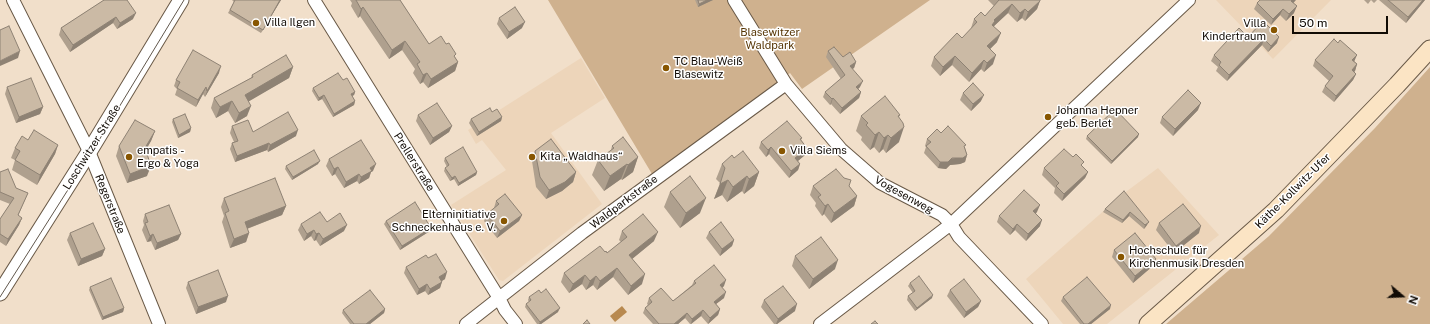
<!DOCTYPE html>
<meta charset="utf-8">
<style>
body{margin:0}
#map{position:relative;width:1430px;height:324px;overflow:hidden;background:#f1dfca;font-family:"Public Sans",sans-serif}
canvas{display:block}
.north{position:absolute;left:1382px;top:276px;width:40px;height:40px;-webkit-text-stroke:3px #fff;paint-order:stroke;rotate:109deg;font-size:11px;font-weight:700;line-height:16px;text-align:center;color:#110b05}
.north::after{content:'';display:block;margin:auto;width:14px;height:18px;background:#110b05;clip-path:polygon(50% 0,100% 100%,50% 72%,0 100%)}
.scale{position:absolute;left:1292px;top:16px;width:96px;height:18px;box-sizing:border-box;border:2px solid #110b05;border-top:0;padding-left:5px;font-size:12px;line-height:14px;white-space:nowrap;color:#110b05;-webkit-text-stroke:3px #fff;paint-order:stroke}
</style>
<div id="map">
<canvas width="1430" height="324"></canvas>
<div class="north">N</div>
<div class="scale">50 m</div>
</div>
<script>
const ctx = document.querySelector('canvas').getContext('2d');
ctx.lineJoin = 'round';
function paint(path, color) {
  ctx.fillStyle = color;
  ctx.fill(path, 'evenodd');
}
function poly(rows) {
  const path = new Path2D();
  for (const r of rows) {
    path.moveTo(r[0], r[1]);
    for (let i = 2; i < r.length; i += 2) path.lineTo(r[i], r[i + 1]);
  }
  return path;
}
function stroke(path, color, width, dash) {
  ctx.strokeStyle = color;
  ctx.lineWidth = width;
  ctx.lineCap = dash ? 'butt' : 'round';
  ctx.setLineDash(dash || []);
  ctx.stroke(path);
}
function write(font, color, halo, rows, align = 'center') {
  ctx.font = font + ' "Public Sans",sans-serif';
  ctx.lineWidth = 3;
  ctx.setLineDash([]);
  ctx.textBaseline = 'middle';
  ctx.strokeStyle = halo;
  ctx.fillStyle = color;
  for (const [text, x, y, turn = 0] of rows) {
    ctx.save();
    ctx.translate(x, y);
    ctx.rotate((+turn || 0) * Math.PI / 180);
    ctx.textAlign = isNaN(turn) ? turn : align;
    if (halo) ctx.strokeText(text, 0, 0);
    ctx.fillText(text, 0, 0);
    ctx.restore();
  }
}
paint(poly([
 [1216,0,1331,0,1273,59],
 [581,58,605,98,551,133,602,204,503,281,499,280,451,205,506,170,482,140,476,144,468,130],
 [1158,168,1219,235,1107,324,1063,324,1026,279,1123,194]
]), '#edd5ba');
paint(poly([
 [548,0,930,0,802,89,790,73,652,174],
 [1430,67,1430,324,1166,324,1269,236,1375,128]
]), '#cfb18e');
paint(poly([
 [622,306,627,312,615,322,610,316]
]), '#b8894f');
const minor = poly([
 [13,0,88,149,159,324],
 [314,0,499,298,505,310,516,324],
 [734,0,786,84,841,149,880,183,942,215,951,224,959,237,1042,324],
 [466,324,582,233,786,84],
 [820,324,951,224,1189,0]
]);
const tertiary = poly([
 [0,293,89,152,181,0]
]);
const secondary = poly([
 [1148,324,1276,210,1397,85,1430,49]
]);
stroke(minor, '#695947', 14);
stroke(tertiary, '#695947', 17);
stroke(secondary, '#695947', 19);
stroke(minor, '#fff', 12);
stroke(tertiary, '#fff', 15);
stroke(secondary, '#fbe4c4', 17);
stroke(poly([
 [0,297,90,155,184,0]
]), '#61574c', 1);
paint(poly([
 [104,0,133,19,117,29,113,23,70,52,59,35,61,28],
 [232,0,281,0,261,33,228,13,234,2],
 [350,0,400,0,429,44,455,57,458,62,455,71,428,88,423,82,420,84,413,73,415,69,402,50,389,59,360,16,358,18,351,6,352,3],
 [695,0,713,0,698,7],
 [988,0,1040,0,1037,9,1025,21,1022,18,1017,22,1008,13,994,26,997,42,990,49,993,64,984,72,981,69,969,82,952,65,940,76,931,66,934,57,962,38,971,29,971,28,974,19,985,16,994,6],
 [1364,0,1377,0,1374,3,1371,0,1368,4],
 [1379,0,1425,0,1406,23],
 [1257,3,1293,3,1294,13,1286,21,1280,15,1271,25,1254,9],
 [499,18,522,28,507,39,497,24],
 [1263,21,1277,43,1268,52,1262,45,1227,81,1216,71,1218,67,1211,61,1214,55,1248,37],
 [828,51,856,62,854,68,852,69,860,87,858,89,861,92,859,98,840,114,831,104,830,105,823,97,825,92,841,79,826,57],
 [1315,60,1354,61,1357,64,1355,71,1354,72,1356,74,1353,80,1334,102,1322,92,1325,86,1329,81,1313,66],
 [293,67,289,78,248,101,247,116,235,123,228,111,216,118,211,108,214,98,251,78,252,75],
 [219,73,205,97,203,94,196,107,175,95,177,89,174,86,176,80],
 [343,80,355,92,354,95,352,96,355,101,354,105,333,117,322,99,318,101,312,91,313,88],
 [7,87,43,107,40,114,16,123,5,94],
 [963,93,981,101,971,111,960,100],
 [1198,110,1173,136,1160,123,1162,117],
 [492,112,502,117,501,121,477,136,469,123,471,119],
 [418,115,452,126,449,132,430,145,416,121],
 [900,115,899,117,899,142,886,153,883,149,879,153,874,147,870,150,861,140,862,137,856,131,861,116],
 [173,119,191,128,190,132,178,138,172,122],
 [232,126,253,132,296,136,268,152,267,150,235,162,230,149,232,143,234,142,230,133],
 [155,131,151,141,145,151,147,176,127,183,116,156,119,146],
 [941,133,965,148,967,155,965,162,960,164,950,165,946,169,938,168,924,153,926,147,925,146,927,139],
 [1087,136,1138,137,1111,164,1086,139],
 [802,138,801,140,807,148,805,155,798,161,800,164,798,170,789,178,769,154,766,157,759,148,761,142],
 [28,140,58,145,55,154,37,185,12,170,15,160,11,158,15,148],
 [612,146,638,157,633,172,622,180,621,179,604,191,592,175,598,160,611,150],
 [535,151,576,172,573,182,562,191,546,199,536,187,532,161],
 [1073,157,1088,172,1085,178,1062,201,1054,193,1055,188,1042,175,1044,168],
 [445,158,477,172,476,175,458,186,454,179,450,181,444,171,445,168,447,167,444,161],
 [734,158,759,172,754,186,744,194,742,191,727,202,722,195,714,199,720,183,716,179,722,164],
 [329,159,373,171,371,172,369,178,359,184,357,181,344,188,335,174,332,176,326,166],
 [318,164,292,180,285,169,286,166],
 [0,172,16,188,28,193,18,216,22,218,19,225,6,246,0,242,0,219,10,204,0,200],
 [813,186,849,186,857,196,854,206,831,223,824,214,822,216,815,206,816,203,810,195],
 [1124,191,1147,225,1144,229,1129,216,1122,223,1103,212,1105,209],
 [670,192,700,213,680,228,664,207],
 [224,198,286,206,282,215,247,229,249,233,246,242,230,248,222,222,224,216,221,207],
 [496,201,522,215,519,221,497,238,484,221,487,214,494,208],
 [1037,212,1036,213,1040,226,1026,241,1015,230,1010,235,997,222,999,216],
 [145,214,181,234,178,240,155,250,151,241,147,242,142,230,144,225,143,221],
 [386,221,431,228,430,231,400,250,384,224],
 [327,222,344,231,320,246,316,240,314,241,311,236,304,241,298,230,301,224],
 [1159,223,1199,233,1174,253,1156,230],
 [622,231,654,241,632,259,642,284,628,295,613,277,597,290,593,285,586,290,582,284,569,293,561,282,564,273,605,252,607,253,621,242,619,240],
 [709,232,734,240,732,246,720,256,706,238],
 [70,233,105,249,102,256,78,266,67,240],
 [1114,250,1156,259,1154,265,1133,283,1112,257],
 [795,256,835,269,809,289,792,266],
 [428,258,445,279,442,281,440,288,428,295,425,291,417,295,404,273,406,267],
 [694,281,724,286,722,288,724,298,716,304,720,309,718,315,708,324,701,316,691,324,690,324,685,318,678,324,653,324,643,313,645,308,648,305,647,304,649,298,673,301,692,285],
 [188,282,226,302,196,314,186,288],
 [910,283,932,298,915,311,907,300,908,296,913,293,908,286],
 [90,287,124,308,123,312,102,320,89,290],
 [950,290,981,301,978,307,964,318,947,296],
 [541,293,558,312,541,324,537,324,525,307,526,304,529,302,528,300,529,297],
 [1063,297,1110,309,1091,324,1080,324,1061,301],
 [764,300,795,311,777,324,774,324,761,307],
 [385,309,384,313,370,324,350,324,342,313,343,310]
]), '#afa08e');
paint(poly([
 [280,0,281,0,261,33,263,30],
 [707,0,713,0,698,7,699,4],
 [1292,0,1296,0,1289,8,1291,1],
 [1423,0,1425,0,1406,23,1408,17],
 [1040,1,1037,9,1025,21,1028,12],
 [1012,4,1008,13,993,27,989,33,994,20],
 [1297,6,1294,13,1286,21,1289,14],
 [363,7,360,16,358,18,361,9],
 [1025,9,1022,18,1017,22,1020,13],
 [1283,9,1280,15,1271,25,1273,19],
 [136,13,133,19,117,29,120,23],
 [116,17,113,23,70,52,73,45],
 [525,22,522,28,507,39,509,32],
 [1001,33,997,42,984,55,987,46],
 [1279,37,1277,43,1268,52,1271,46],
 [1264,39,1262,45,1227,81,1229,75],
 [405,41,402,50,389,59,392,50],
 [20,51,18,58,0,66,0,61],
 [996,55,993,64,984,72,987,63],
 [1357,55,1354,62,1352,60],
 [955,56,952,65,940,76,943,67],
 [984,60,981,69,969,82,972,73],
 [458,62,455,71,428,88,431,79],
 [856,62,854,68,848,72,850,66],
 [1357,64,1355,71,1349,77,1352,70],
 [221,66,219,73,205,97,207,91],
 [293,67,289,78,241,106,245,95],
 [427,73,423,82,420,84,423,75],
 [1356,74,1353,80,1334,102,1336,96],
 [863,81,860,87,854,93,856,87],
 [206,87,203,94,196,107,198,100],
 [355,92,354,95,350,97,351,94],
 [861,92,859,98,840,114,842,108],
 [324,95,322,99,318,101,319,98],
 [984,95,981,101,971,111,973,104],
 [833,98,831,104,830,105,832,99],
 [232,101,228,111,216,118,220,107],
 [355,101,354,105,333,117,334,114],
 [1201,103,1198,110,1173,136,1175,129],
 [251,106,247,116,235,123,239,113],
 [43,107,40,114,16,123,19,117],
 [502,117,501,121,477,136,479,132],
 [452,126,449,132,430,145,433,138],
 [904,127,899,142,886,153,891,138],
 [191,128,190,132,178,138,179,135],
 [298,130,296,136,268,152,270,145],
 [155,131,151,141,141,158,145,148],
 [879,132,874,147,870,150,875,135],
 [1139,134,1138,137,1111,164,1112,161],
 [888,135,883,149,879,153,884,138],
 [269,143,267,150,235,162,237,156],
 [58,145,55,154,37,185,40,175],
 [771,147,769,154,766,157,768,150],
 [807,148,805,155,793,165,795,158],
 [967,155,965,162,960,164,950,165,946,169,938,168,940,162],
 [638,157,633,172,622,180,628,165],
 [320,161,318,164,292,180,293,177],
 [376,164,373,171,371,172,369,178,359,184,361,177,370,168],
 [627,164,621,179,604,191,610,176],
 [800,164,798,170,789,178,791,171],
 [151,166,147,176,127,183,130,174],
 [338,167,335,174,332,176,334,169],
 [477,172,476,175,458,186,459,183],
 [576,172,573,182,562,191,546,199,549,190],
 [759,172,754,186,744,194,749,179],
 [1088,172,1085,178,1062,201,1064,194],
 [359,174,357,181,344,188,346,182],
 [455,176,454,179,450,181,452,178],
 [747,176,742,191,727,202,733,187],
 [728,180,722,195,714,199,720,184],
 [857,196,854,206,831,223,834,213],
 [706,198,700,213,680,228,686,213],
 [828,204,824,214,822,216,825,206],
 [1040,205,1037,212,1031,218,1033,211],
 [286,206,282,215,241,231,245,222],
 [1130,212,1129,216,1122,223,1123,220],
 [522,215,519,221,497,238,500,231],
 [22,218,19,225,6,246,8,239],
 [1042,220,1040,226,1026,241,1028,234],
 [1149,222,1147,225,1144,229,1145,225],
 [1017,224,1015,230,1010,235,1013,229],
 [347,225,344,231,320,246,323,239],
 [1201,226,1199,233,1174,253,1176,246],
 [431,228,430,231,400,250,402,246],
 [314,230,311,236,304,241,307,234],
 [658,232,654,241,626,264,629,255],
 [249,233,246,242,230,248,234,239],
 [319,233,316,240,314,241,316,234],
 [153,234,151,241,147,242,150,236],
 [181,234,178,240,155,250,157,243],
 [734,240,732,246,720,256,722,249],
 [105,249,102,256,78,266,81,259],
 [1156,259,1154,265,1133,283,1135,276],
 [838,260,835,269,809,289,813,279],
 [617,268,613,277,597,290,600,281],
 [447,272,445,279,437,284,439,277],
 [645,274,642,284,628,295,631,286],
 [585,275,582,284,569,293,573,284],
 [596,276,593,285,586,290,590,281],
 [726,280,724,286,718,291,720,285],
 [442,282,440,288,428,295,430,289],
 [427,284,425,291,417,295,419,289],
 [726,292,724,298,712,307,714,302],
 [933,295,932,298,915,311,917,308],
 [228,296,226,302,196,314,198,307],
 [981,301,978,307,964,318,966,312],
 [797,304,795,311,777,324,776,324,778,319],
 [1111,305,1110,309,1091,324,1088,324],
 [124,308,123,312,102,320,103,317],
 [560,308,558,312,541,324,539,324,540,322],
 [385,309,384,313,370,324,366,324],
 [720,309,718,315,708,324,710,318],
 [703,310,701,316,691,324,692,319],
 [687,313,685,318,678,324,674,324]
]), '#8e8274');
const building = poly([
 [104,0,127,0,136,13,120,23,116,17,73,45,61,28,104,0],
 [235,0,280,0,263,30,230,10,235,0],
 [356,0,400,0,429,44,441,36,446,44,449,43,456,54,454,56,458,62,431,79,427,73,423,75,417,64,420,62,405,41,392,50,363,7,361,9,356,0],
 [698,0,707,0,699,4,698,0],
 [999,0,1040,0,1040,1,1028,12,1025,9,1020,13,1012,4,994,20,995,21,992,25,1001,33,987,46,996,55,987,63,984,60,972,73,955,56,943,67,934,57,957,33,962,38,977,22,974,19,981,12,985,16,999,0],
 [1260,0,1292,0,1291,1,1297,6,1289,14,1283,9,1273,19,1257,3,1260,0],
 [1388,0,1423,0,1408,17,1388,0],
 [515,7,525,22,509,32,499,18,515,7],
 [1263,21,1279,37,1271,46,1264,39,1229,75,1219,65,1221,62,1214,55,1239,28,1248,37,1263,21],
 [9,26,20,51,0,61,0,30,9,26],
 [1334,39,1338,43,1340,40,1357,55,1352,60,1357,64,1352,70,1356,74,1336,96,1325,86,1333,76,1315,60,1334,39],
 [834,47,843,57,850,52,856,62,850,66,863,81,856,87,861,92,842,108,833,98,832,99,825,92,845,75,828,51,834,47],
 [193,50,221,66,207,91,206,87,198,100,177,88,180,82,176,80,193,50],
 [286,55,293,67,245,95,251,106,239,113,232,101,220,107,214,98,253,77,252,75,286,55],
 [338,73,343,80,347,78,355,92,351,94,355,101,334,114,324,95,319,98,313,88,338,73],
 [31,78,43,107,19,117,7,87,31,78],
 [973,83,984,95,973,104,963,93,973,83],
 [1188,90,1201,103,1175,129,1162,117,1188,90],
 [885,96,900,115,898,116,903,123,904,127,891,138,888,135,884,138,879,132,875,135,866,125,868,123,861,116,885,96],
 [437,103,452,126,433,138,418,115,437,103],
 [490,108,492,112,497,109,502,117,479,132,471,119,490,108],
 [1115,109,1139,134,1112,161,1087,136,1115,109],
 [288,112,298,130,270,145,269,143,237,156,232,143,238,141,232,126,248,120,253,132,288,112],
 [185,114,191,128,179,135,173,119,185,114],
 [135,120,155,131,145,148,151,166,130,174,119,146,135,120],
 [787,121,802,138,800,139,807,148,795,158,800,164,791,171,771,147,768,150,761,142,787,121],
 [948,126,966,145,964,146,967,155,963,158,952,158,948,162,940,162,926,146,931,142,927,139,937,129,941,133,948,126],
 [34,130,58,145,40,175,15,160,20,151,15,148,22,136,28,140,34,130],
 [623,137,638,157,628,165,627,164,610,176,598,160,614,148,612,146,623,137],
 [551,139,576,172,565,182,549,190,540,177,535,151,551,139],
 [361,140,376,164,370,168,372,171,361,177,359,174,346,182,338,167,334,169,329,159,361,140],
 [463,147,477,172,459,183,455,176,452,178,445,168,449,165,445,158,463,147],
 [1064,149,1073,157,1076,154,1084,162,1081,165,1088,172,1064,194,1056,186,1059,183,1044,168,1064,149],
 [314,150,320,161,293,177,286,166,314,150],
 [743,151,759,172,749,179,747,176,733,187,728,180,720,184,725,168,722,164,732,155,734,158,743,151],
 [8,169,16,188,28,193,18,215,22,218,8,239,0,234,0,219,14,198,0,192,0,172,8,169],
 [836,169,844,178,851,180,849,186,857,196,834,213,828,204,825,206,818,197,821,195,813,186,836,169],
 [690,176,706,198,686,213,670,192,690,176],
 [275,178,286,206,245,222,249,233,234,239,225,213,229,211,224,198,275,178],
 [1024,190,1040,205,1033,211,1042,220,1028,234,1017,224,1013,229,999,216,1024,190],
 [1124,191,1149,222,1145,225,1130,212,1123,220,1105,209,1124,191],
 [505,194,522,215,500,231,487,214,499,204,496,201,505,194],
 [415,202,431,228,402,246,386,221,415,202],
 [1183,204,1201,226,1176,246,1159,223,1183,204],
 [169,205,181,234,157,243,153,234,150,236,145,223,148,222,145,214,169,205],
 [320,212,327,222,340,213,347,225,323,239,319,233,316,234,314,230,307,234,301,224,320,212],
 [643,214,658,232,629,255,645,274,631,286,617,268,600,281,596,276,590,281,585,275,573,284,564,273,600,246,605,252,606,251,607,253,627,237,622,231,643,214],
 [721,222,734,240,722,249,709,232,721,222],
 [93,223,105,249,81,259,70,233,93,223],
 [1135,233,1156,259,1135,276,1114,250,1135,233],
 [821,237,838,260,813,279,795,256,821,237],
 [436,254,447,272,439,277,442,282,430,289,427,284,419,289,406,267,426,255,428,258,436,254],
 [714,265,726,280,720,285,726,292,714,302,720,309,710,318,703,310,692,319,687,313,674,324,659,324,645,308,652,302,649,298,661,288,673,301,696,283,694,281,714,265],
 [218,270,228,296,198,307,188,282,218,270],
 [919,276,933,295,917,308,908,296,915,291,910,283,919,276],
 [1087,277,1111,305,1088,324,1084,324,1063,297,1087,277],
 [111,278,124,308,103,317,90,287,111,278],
 [964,279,981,301,966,312,950,290,964,279],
 [783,286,797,304,778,319,764,300,783,286],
 [546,289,560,308,540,322,526,304,531,300,529,297,539,290,541,293,546,289],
 [370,290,385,309,366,324,354,324,343,310,370,290],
 [587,320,590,324,583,324,587,320],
 [875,321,878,324,871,324,875,321]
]);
paint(building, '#cbbaa5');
stroke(building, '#8e8274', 1);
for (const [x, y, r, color] of [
 [256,23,4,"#885600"],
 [1274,30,4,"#885600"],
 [666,68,4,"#885600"],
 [1048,117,4,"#885600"],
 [782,151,4,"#885600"],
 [129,157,4,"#885600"],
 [532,157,4,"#885600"],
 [504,221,4,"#885600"],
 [1121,257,4,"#885600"]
]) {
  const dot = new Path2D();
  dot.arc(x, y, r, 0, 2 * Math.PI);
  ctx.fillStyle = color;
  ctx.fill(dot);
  stroke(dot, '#fff', 1.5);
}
write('11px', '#110b05', '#fff', [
 ["Villa Ilgen",264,23],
 ["Villa",1266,24,"right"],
 ["Kindertraum",1266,37,"right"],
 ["TC Blau-Weiß",674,62],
 ["Blasewitz",674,75],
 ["Johanna Hepner",1056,111],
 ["geb. Berlet",1056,124],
 ["empatis -",137,151],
 ["Ergo & Yoga",137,164],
 ["Villa Siems",790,151],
 ["Kita „Waldhaus“",540,157],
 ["Elterninitiative",496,215,"right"],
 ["Schneckenhaus e. V.",496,228,"right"],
 ["Hochschule für",1129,251],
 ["Kirchenmusik Dresden",1129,264]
], 'left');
write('11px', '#563504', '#fff', [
 ["Blasewitzer",770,33],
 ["Waldpark",770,46]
]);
write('11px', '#110b05', '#fff', [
 ["Loschwitzer Straße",92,147,-58],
 ["Prellerstraße",414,162,58],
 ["Käthe-Kollwitz-Ufer",1293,191,-45],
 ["Vogesenweg",904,195,29],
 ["Waldparkstraße",624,202,-37],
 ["Regerstraße",110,204,68]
]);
</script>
